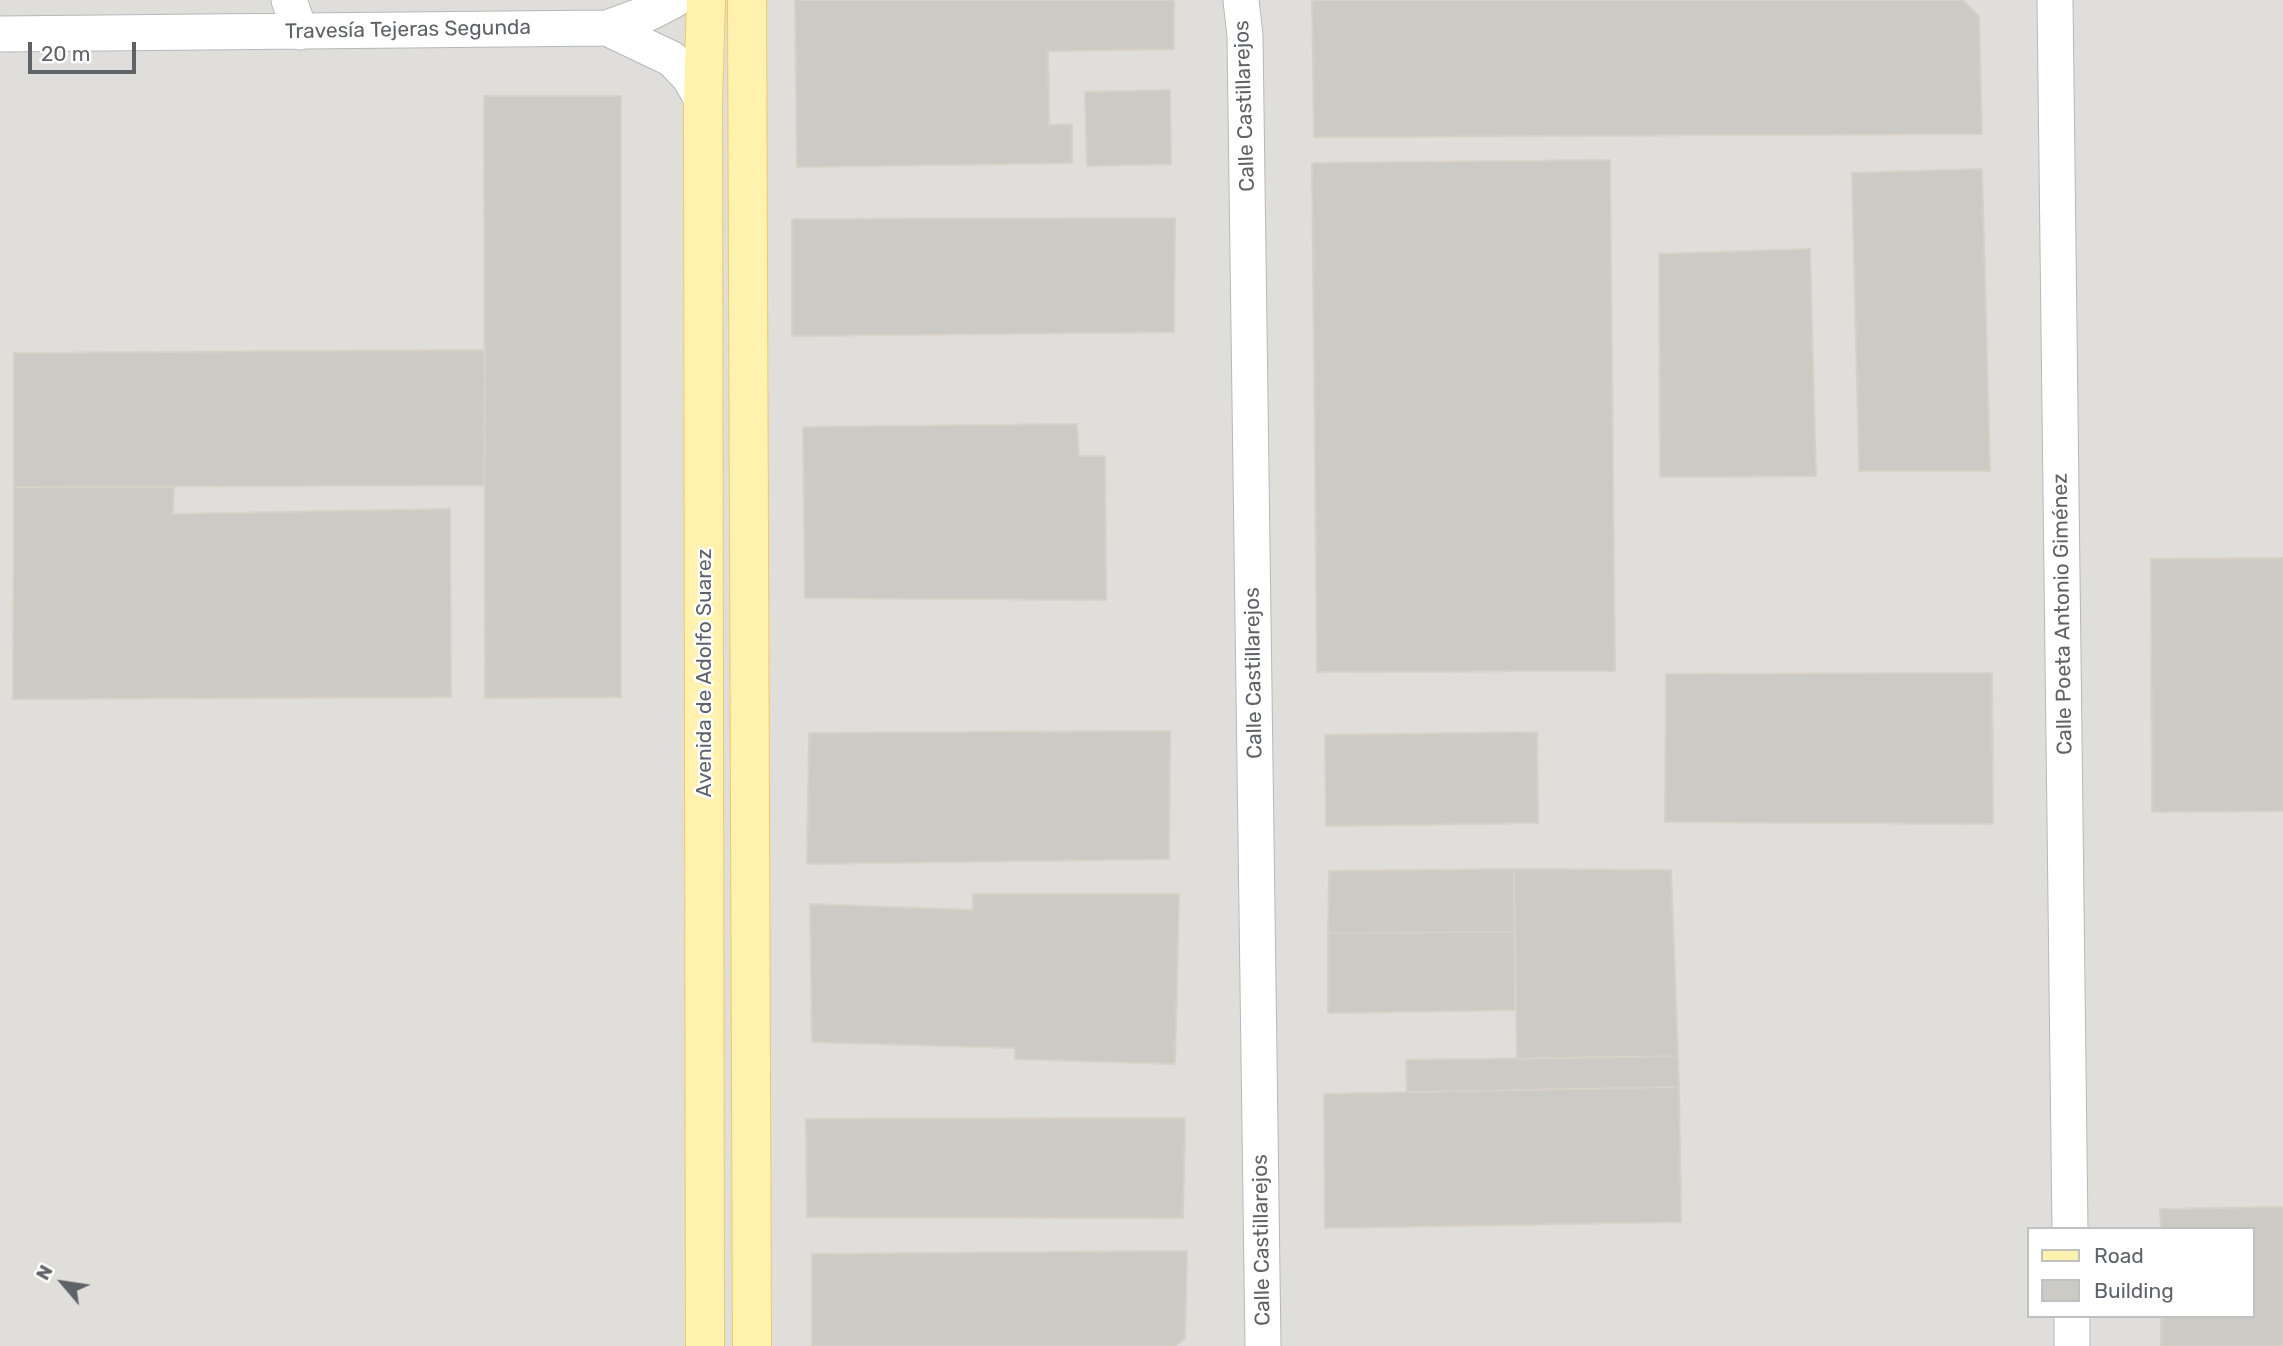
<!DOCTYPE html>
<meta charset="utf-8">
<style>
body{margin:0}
#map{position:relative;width:2283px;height:1346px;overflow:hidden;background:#f1efe8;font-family:Rubik,sans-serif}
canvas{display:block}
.legend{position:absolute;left:2027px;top:1227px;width:228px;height:91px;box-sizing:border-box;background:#fff;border:2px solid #bfc1c3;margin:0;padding:9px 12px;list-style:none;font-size:21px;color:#5f6368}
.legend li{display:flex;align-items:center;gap:14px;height:35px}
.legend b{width:35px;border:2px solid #bfc1c3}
.north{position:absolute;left:28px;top:1248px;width:70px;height:70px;-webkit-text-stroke:5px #fff;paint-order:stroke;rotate:299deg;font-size:19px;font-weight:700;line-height:28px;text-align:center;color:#5f6368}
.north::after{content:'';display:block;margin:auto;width:24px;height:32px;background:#5f6368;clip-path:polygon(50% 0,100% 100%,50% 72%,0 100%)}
.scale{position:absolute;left:28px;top:42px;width:108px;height:32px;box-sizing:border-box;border:4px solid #5f6368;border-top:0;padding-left:9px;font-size:21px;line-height:24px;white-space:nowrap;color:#5f6368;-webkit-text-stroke:5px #fff;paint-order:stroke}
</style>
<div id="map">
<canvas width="2283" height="1346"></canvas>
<ul class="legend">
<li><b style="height:9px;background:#fff2af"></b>Road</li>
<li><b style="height:19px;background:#cccac5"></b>Building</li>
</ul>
<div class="north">N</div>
<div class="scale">20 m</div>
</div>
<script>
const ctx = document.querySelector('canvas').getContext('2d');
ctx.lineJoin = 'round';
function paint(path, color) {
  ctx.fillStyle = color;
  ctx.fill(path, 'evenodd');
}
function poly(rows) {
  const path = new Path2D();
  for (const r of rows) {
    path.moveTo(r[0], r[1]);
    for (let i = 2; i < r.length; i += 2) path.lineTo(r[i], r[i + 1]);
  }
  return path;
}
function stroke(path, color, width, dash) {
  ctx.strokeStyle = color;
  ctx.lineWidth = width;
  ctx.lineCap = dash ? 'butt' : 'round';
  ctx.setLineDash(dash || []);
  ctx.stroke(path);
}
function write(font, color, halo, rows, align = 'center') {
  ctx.font = font + ' Rubik,sans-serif';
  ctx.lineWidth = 5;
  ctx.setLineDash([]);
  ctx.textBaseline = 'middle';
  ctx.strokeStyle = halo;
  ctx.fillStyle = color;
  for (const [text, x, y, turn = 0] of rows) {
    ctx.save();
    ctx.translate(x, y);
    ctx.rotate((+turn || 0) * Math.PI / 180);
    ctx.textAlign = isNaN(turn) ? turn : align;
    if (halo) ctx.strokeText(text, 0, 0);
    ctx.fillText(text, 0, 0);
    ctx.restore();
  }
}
paint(poly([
 [0,0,2283,0,2283,1346,0,1346],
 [2029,1229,2253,1229,2253,1316,2029,1316]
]), '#e0deda');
const building = poly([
 [795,0,1174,0,1174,49,1048,51,1049,125,1072,124,1072,163,797,167,795,0],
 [1312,0,1963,0,1979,16,1982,134,1314,137,1312,0],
 [1170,90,1171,164,1087,166,1085,92,1170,90],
 [484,96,621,96,621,697,485,698,484,96],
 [1610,160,1615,671,1317,672,1312,163,1610,160],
 [1982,169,1990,471,1859,471,1852,173,1982,169],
 [1175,218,1174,332,792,336,792,219,1175,218],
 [1810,249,1816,476,1660,477,1659,254,1810,249],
 [485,350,484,485,14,487,14,353,485,350],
 [1077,424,1079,456,1105,456,1106,600,805,598,803,427,1077,424],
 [14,487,174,487,173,514,450,509,451,697,13,699,14,487],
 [2283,558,2283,811,2152,812,2151,559,2283,558],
 [1992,673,1993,824,1665,822,1666,674,1992,673],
 [1170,731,1169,859,807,864,809,733,1170,731],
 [1537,732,1538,823,1326,826,1325,735,1537,732],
 [1514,869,1671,870,1678,1056,1517,1059,1514,869],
 [1514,869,1514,932,1328,933,1329,871,1514,869],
 [973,894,1179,894,1175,1064,1015,1059,1015,1048,812,1042,810,904,973,910,973,894],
 [1514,932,1515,1010,1328,1013,1328,933,1514,932],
 [1678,1056,1679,1087,1407,1092,1406,1060,1678,1056],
 [1679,1087,1681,1222,1325,1228,1324,1094,1679,1087],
 [1185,1118,1183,1218,807,1217,806,1119,1185,1118],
 [2283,1207,2283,1346,2161,1346,2161,1316,2253,1316,2253,1229,2161,1229,2160,1209,2283,1207],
 [1187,1251,1185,1339,1175,1346,812,1346,812,1254,1187,1251]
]);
paint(building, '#cccac5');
stroke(building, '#d6d1c6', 2);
const minor = poly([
 [289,0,300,32],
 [1241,0,1245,36,1263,1346],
 [2055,0,2070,1229],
 [607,28,672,59,689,77,703,101],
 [0,34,607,28,651,12,674,0],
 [2072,1316,2072,1346]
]);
const major = poly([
 [747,0,752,1346],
 [705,1346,703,101,706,0]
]);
stroke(minor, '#b5b8bc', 37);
stroke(major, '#f2c960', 40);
stroke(minor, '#fff', 35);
stroke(major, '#fff2af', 38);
write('21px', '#5f6368', '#fff', [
 ["Travesía Tejeras Segunda",408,30,-1],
 ["Calle Castillarejos",1245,106,-92],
 ["Calle Poeta Antonio Giménez",2063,614,-91],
 ["Avenida de Adolfo Suarez",705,673,-90],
 ["Calle Castillarejos",1254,673,-91],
 ["Calle Castillarejos",1262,1240,-91]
]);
</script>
